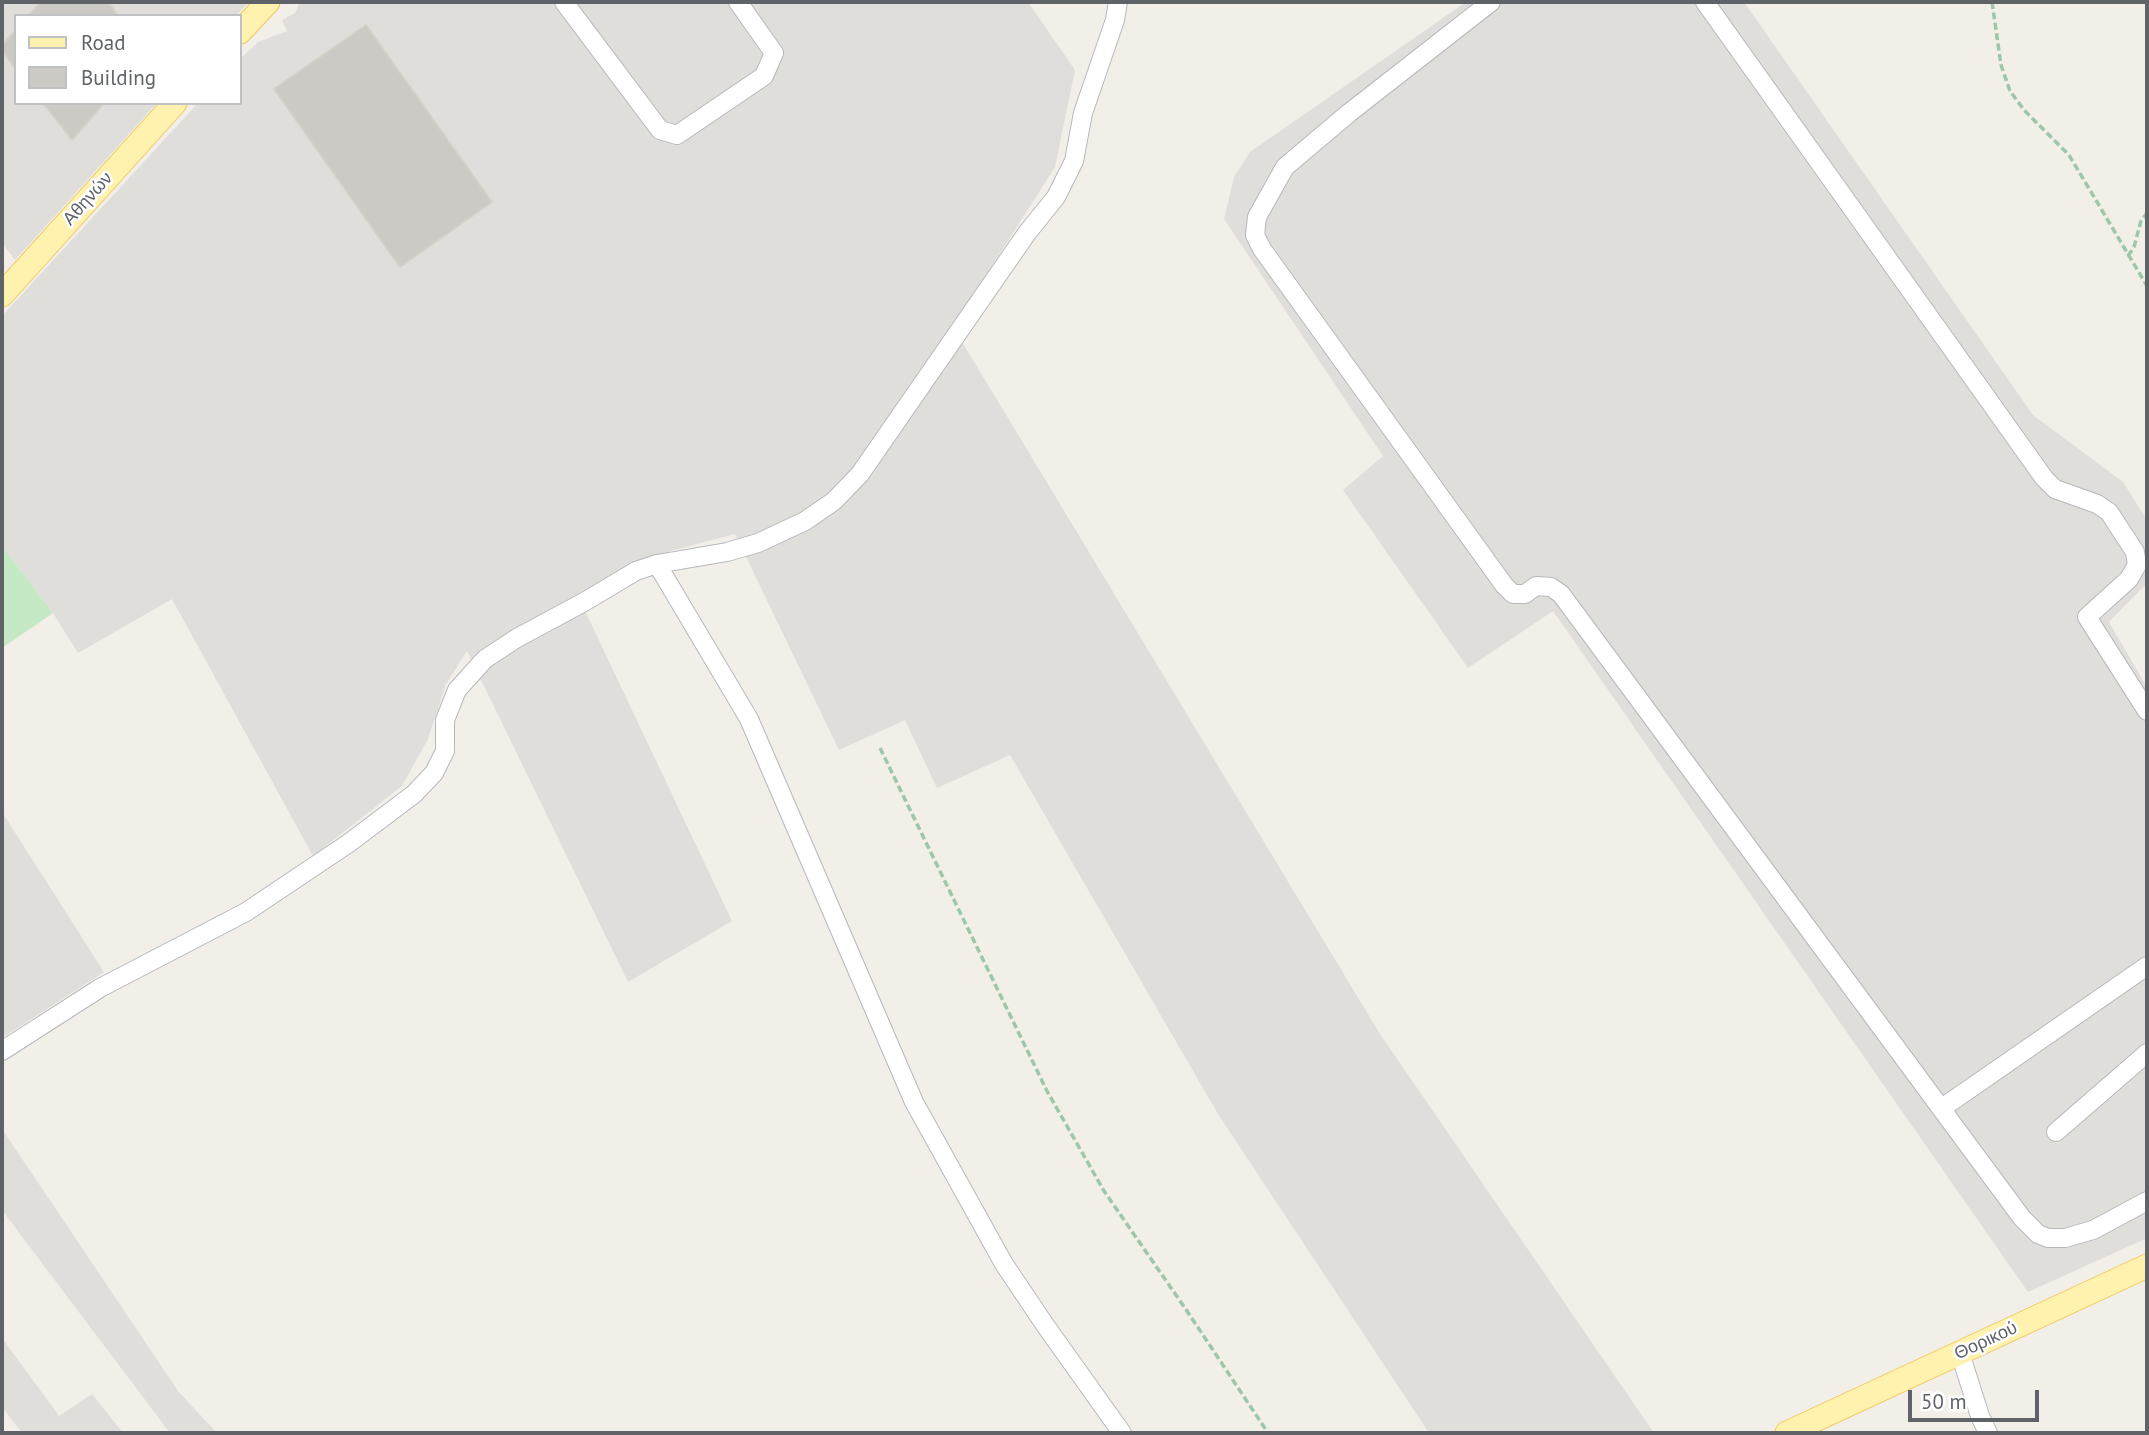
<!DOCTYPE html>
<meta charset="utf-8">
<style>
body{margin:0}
#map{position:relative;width:2149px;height:1435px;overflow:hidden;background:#f1efe8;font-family:"PT Sans",sans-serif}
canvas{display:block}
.frame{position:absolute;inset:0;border:4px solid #5f6368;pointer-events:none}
.legend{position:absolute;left:14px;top:14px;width:228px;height:91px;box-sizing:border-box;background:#fff;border:2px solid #bfc1c3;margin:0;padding:9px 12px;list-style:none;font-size:21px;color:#5f6368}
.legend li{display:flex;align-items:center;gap:14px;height:35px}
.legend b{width:35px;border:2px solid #bfc1c3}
.scale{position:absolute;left:1908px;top:1390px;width:131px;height:32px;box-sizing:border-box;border:4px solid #5f6368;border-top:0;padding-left:9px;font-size:21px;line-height:24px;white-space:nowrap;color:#5f6368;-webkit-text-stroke:5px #fff;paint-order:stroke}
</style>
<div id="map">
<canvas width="2149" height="1435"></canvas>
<div class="frame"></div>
<ul class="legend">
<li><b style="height:9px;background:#fff2af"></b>Road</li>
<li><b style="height:19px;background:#cccac5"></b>Building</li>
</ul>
<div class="scale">50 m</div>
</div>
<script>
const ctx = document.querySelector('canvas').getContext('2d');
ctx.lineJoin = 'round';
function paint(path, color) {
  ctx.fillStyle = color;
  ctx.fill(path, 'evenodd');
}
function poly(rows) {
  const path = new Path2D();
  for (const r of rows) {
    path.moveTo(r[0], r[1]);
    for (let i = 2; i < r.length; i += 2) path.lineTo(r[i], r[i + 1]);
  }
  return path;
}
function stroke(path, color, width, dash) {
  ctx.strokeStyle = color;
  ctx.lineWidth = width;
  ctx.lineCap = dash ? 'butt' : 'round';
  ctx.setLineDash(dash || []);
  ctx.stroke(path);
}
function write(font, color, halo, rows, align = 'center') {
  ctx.font = font + ' "PT Sans",sans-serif';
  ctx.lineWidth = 5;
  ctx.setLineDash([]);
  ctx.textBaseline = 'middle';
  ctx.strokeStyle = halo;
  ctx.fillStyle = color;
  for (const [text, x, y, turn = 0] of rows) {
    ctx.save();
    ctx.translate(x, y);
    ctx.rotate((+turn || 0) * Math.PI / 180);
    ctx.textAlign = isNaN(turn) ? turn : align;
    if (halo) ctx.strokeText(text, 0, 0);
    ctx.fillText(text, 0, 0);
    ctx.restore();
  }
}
paint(poly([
 [2,2,249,2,236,16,16,16,16,103,157,103,15,260,2,243],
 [300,2,313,4,315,2,1028,2,1075,70,1055,167,953,327,1380,1034,1654,1433,1429,1433,1218,1114,1010,755,937,788,905,720,839,750,735,534,670,551,577,594,732,921,628,982,467,651,446,684,428,739,402,786,313,856,172,599,78,653,53,613,2,546,2,316,198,103,240,103,240,59,258,42,287,31,282,20,295,13],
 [1466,2,1744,2,2033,415,2123,482,2147,520,2147,583,2109,622,2147,687,2147,1238,2028,1292,1553,611,1468,668,1343,490,1383,456,1224,219,1234,177,1250,152],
 [2,812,104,972,2,1038],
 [2,1129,178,1391,217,1433,170,1433,2,1210],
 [2,1338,59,1416,92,1394,123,1433,22,1433,2,1407]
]), '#e0deda');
paint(poly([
 [2,546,53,613,2,648]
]), '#c5e8c5');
const building = poly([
 [41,2,108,2,118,16,28,16,41,2],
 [366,25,492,202,400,267,274,89,366,25],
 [16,30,16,69,2,51,2,45,16,30],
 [43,103,104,103,72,140,43,103]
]);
paint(building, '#cccac5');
stroke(building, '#d6d1c6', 2);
const minor = poly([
 [564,2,660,130,677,135,764,76,774,53,738,2],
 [1491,2,1349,113,1285,167,1257,217,1255,235,1262,249,1504,585,1513,594,1525,594,1536,586,1551,587,1561,594,2022,1218,2038,1234,2048,1238,2065,1238,2093,1230,2147,1201],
 [1705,2,2044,478,2055,489,2097,504,2109,512,2135,552,2137,565,2129,579,2087,617,2147,711],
 [657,564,749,719,914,1102,1004,1264,1045,1325,1122,1433],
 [2,1051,100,988,246,912,349,843,414,794,434,773,445,751,445,720,457,690,485,659,517,638,584,602,636,571,657,564,727,552,758,543,805,521,834,501,860,474,1027,233,1056,197,1074,161,1083,113,1115,20,1118,2],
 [1942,1108,2147,966],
 [2056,1132,2147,1053],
 [1960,1353,1980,1416,1988,1433]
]);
const major = poly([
 [240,32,268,2],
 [2,295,175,103],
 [1787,1433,2147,1266]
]);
stroke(minor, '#b5b8bc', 20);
stroke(major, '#f2c960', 25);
stroke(poly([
 [1992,2,2001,65,2010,91,2024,110,2069,155,2147,286],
 [2128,256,2134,247,2141,221,2147,213],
 [880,748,1047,1091,1104,1191,1187,1311,1268,1433]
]), '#9cc7a9', 3.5, [7, 3.5]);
stroke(minor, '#fff', 18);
stroke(major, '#fff2af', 23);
write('18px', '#5f6368', '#fff', [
 ["Αθηνών",88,199,-48],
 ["Θορικού",1986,1341,-25]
]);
</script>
